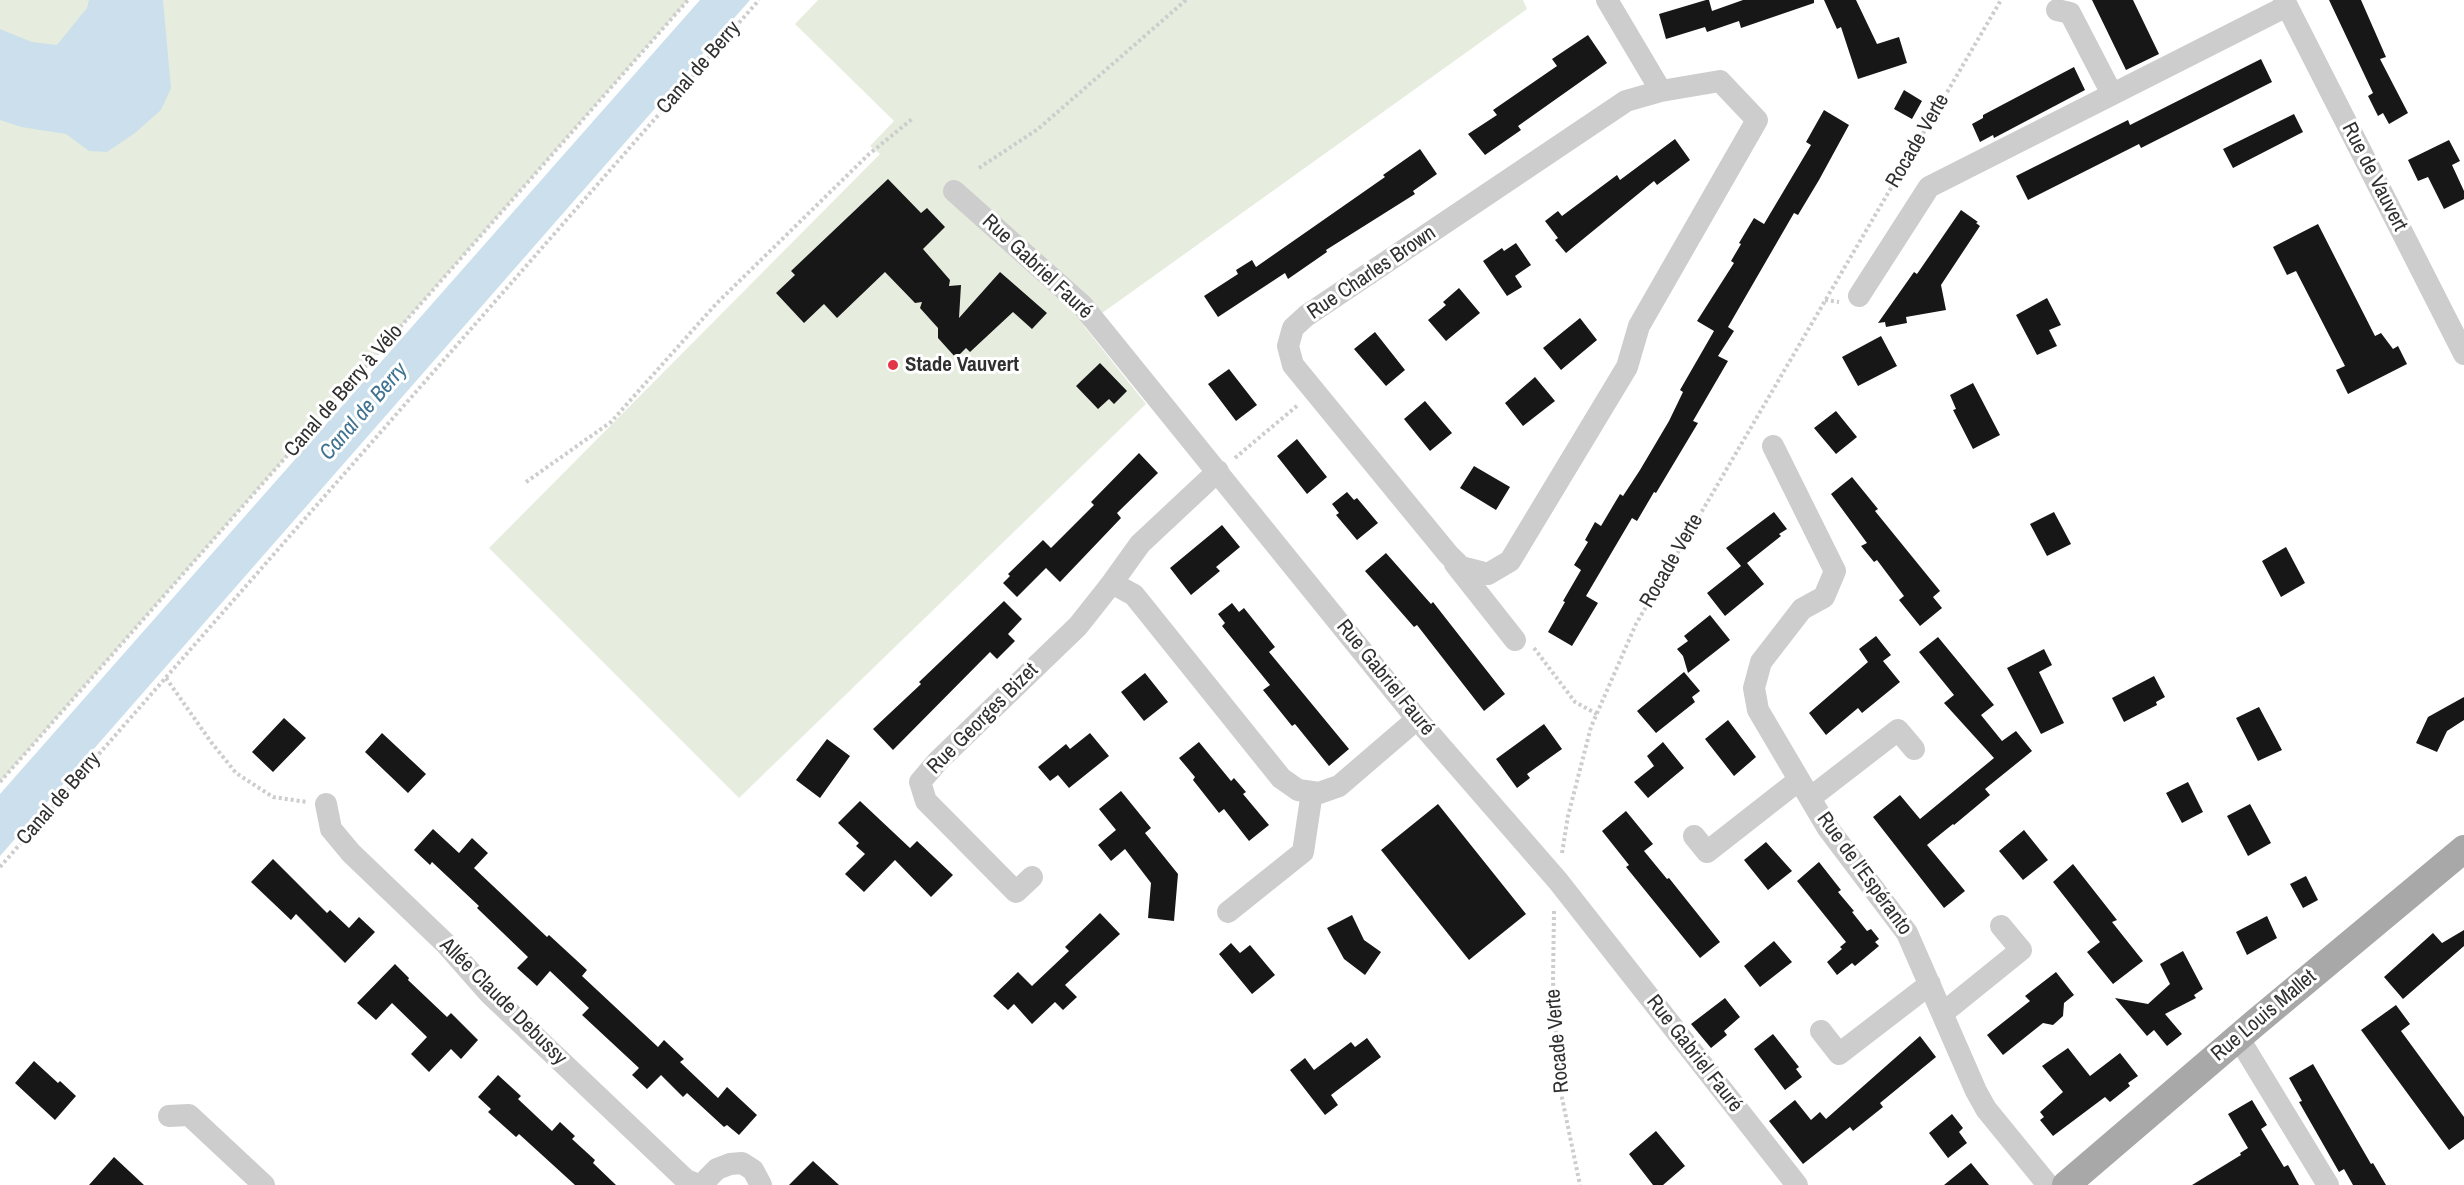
<!DOCTYPE html>
<meta charset="utf-8">
<style>
body{margin:0}
canvas{display:block;background:#fff}
</style>
<canvas width="2464" height="1185"></canvas>
<script>
const ctx = document.querySelector('canvas').getContext('2d');
ctx.lineJoin = 'round';
function paint(path, color) {
  ctx.fillStyle = color;
  ctx.fill(path, 'evenodd');
}
function poly(rows) {
  const path = new Path2D();
  for (const r of rows) {
    path.moveTo(r[0], r[1]);
    for (let i = 2; i < r.length; i += 2) path.lineTo(r[i], r[i + 1]);
  }
  return path;
}
function stroke(path, color, width, dash) {
  ctx.strokeStyle = color;
  ctx.lineWidth = width;
  ctx.lineCap = dash ? 'butt' : 'round';
  ctx.setLineDash(dash || []);
  ctx.stroke(path);
}
function write(font, color, halo, rows, align = 'center') {
  ctx.font = font + ' "Archivo Narrow",sans-serif';
  ctx.lineWidth = 6;
  ctx.setLineDash([]);
  ctx.textBaseline = 'middle';
  ctx.strokeStyle = halo;
  ctx.fillStyle = color;
  for (const [text, x, y, turn = 0] of rows) {
    ctx.save();
    ctx.translate(x, y);
    ctx.rotate((+turn || 0) * Math.PI / 180);
    ctx.textAlign = isNaN(turn) ? turn : align;
    if (halo) ctx.strokeText(text, 0, 0);
    ctx.fillText(text, 0, 0);
    ctx.restore();
  }
}
paint(poly([
 [0,0,688,0,0,782],
 [818,0,1523,0,1527,9,1084,326,1146,404,739,798,489,548,880,154,870,146,894,121,795,24]
]), '#e6edde');
paint(poly([
 [89,0,163,0,171,88,161,110,135,133,107,152,89,151,66,134,21,127,0,120,0,29,32,42,57,45,87,8],
 [700,0,750,0,0,856,0,794]
]), '#cbe0ec');
paint(poly([
 [1706,0,1709,0,1712,11,1743,0,1814,0,1814,3,1741,28,1739,21,1707,32,1705,27,1666,39,1659,14],
 [1824,0,1856,0,1877,44,1899,37,1907,63,1858,79,1841,27,1837,29],
 [2092,0,2133,0,2159,54,2126,70],
 [2329,0,2361,0,2386,57,2380,59,2408,113,2389,124,2383,113,2378,116,2368,96,2373,93],
 [1588,35,1607,63,1518,126,1521,130,1485,155,1468,134,1497,115,1493,110,1557,66,1552,59],
 [2261,59,2272,82,2141,148,2139,144,2028,200,2016,176,2128,120,2130,125],
 [2074,67,2085,90,1994,138,1993,135,1980,142,1972,124,1983,118,1983,115],
 [1904,90,1922,101,1912,119,1894,109],
 [1824,110,1849,125,1819,180,1798,215,1794,213,1728,327,1734,331,1718,356,1728,361,1693,421,1698,423,1656,493,1654,492,1637,521,1632,518,1586,596,1598,603,1572,646,1548,632,1565,602,1563,601,1581,570,1574,565,1588,542,1585,540,1595,522,1601,526,1620,494,1623,496,1640,470,1669,421,1683,392,1680,390,1714,331,1697,321,1734,263,1731,261,1741,244,1739,243,1754,218,1764,224,1811,145,1806,142],
 [2294,114,2303,132,2233,168,2223,149],
 [1675,139,1690,160,1657,185,1654,181,1566,253,1555,240,1558,238,1545,221,1558,211,1562,216,1617,175,1620,180],
 [2449,140,2460,161,2452,165,2464,191,2464,199,2444,209,2428,177,2418,181,2408,160],
 [1420,149,1437,174,1413,191,1415,194,1326,250,1327,252,1288,279,1285,273,1218,317,1204,296,1238,274,1236,270,1252,260,1256,267,1385,177,1383,175],
 [888,179,921,213,927,208,945,227,923,249,950,280,949,286,961,285,959,318,1000,272,1047,313,1032,329,1013,312,970,352,966,348,956,358,938,338,938,328,920,308,922,302,915,303,885,272,837,318,824,304,804,323,776,293,795,275,791,271],
 [1961,210,1978,222,1976,223,1980,226,1941,285,1946,310,1906,317,1907,323,1886,327,1885,322,1878,323,1914,272,1917,274],
 [2318,224,2375,336,2381,333,2393,349,2398,346,2407,364,2348,394,2336,370,2345,366,2296,271,2287,275,2273,247],
 [1516,243,1531,265,1515,276,1522,287,1507,296,1483,261,1502,248,1504,251],
 [1459,288,1480,313,1446,341,1428,320,1446,305,1443,302],
 [2047,298,2061,325,2049,330,2057,346,2037,355,2016,315],
 [1580,318,1597,340,1561,370,1543,348],
 [1375,332,1405,370,1386,386,1354,349],
 [1881,336,1897,366,1858,386,1842,357],
 [1100,363,1127,391,1114,404,1109,399,1098,409,1076,386],
 [1229,369,1257,405,1236,421,1208,384],
 [1535,377,1555,401,1523,426,1505,403],
 [1973,383,2000,435,1973,449,1953,410,1956,409,1950,395],
 [1425,401,1452,433,1430,451,1404,419],
 [1836,411,1857,437,1836,454,1814,428],
 [1297,439,1327,477,1307,494,1277,456],
 [1139,453,1158,473,1117,513,1121,518,1060,582,1046,568,1017,597,1003,583,1010,576,1008,574,1043,540,1051,548,1094,505,1091,502],
 [1474,466,1510,487,1496,510,1460,488],
 [1852,477,1878,509,1875,511,1940,591,1933,597,1942,608,1920,626,1899,600,1904,596,1877,560,1874,562,1861,546,1867,543,1831,494],
 [1347,492,1354,500,1357,498,1378,523,1357,540,1336,515,1339,513,1332,504],
 [1774,512,1787,529,1779,534,1781,536,1747,563,1764,584,1725,616,1707,593,1741,566,1726,548],
 [2054,512,2071,544,2047,556,2030,524],
 [1222,525,1240,547,1216,567,1220,571,1191,595,1170,568],
 [2286,547,2305,583,2281,597,2262,561],
 [1386,553,1431,604,1433,602,1505,694,1484,711,1417,625,1414,627,1365,571],
 [1004,601,1022,619,1008,634,1015,641,997,659,990,652,893,750,873,729,921,684,919,682],
 [1232,603,1239,612,1244,608,1275,647,1269,652,1349,749,1329,766,1295,724,1292,726,1263,690,1270,685,1222,626,1225,623,1218,614],
 [1710,615,1730,640,1688,673,1683,656,1677,649,1688,641,1684,636],
 [1876,636,1891,655,1883,661,1900,682,1862,713,1858,708,1826,735,1809,713,1868,662,1859,649],
 [1938,637,1994,705,1981,715,2002,741,2016,731,2032,751,1985,789,1990,795,1954,825,1953,824,1927,845,1965,891,1944,908,1873,817,1900,795,1920,819,1994,758,1944,703,1954,695,1919,652],
 [2044,649,2052,665,2039,672,2064,723,2041,734,2007,668],
 [1684,672,1700,691,1692,697,1695,702,1656,733,1637,711],
 [1145,673,1168,702,1144,721,1121,692],
 [2154,676,2165,697,2156,702,2157,705,2124,722,2112,698],
 [2464,697,2464,720,2447,731,2437,752,2416,743,2428,717],
 [2259,707,2282,750,2258,761,2236,718],
 [284,718,306,738,273,772,252,752],
 [1728,720,1756,757,1734,776,1705,739],
 [1544,724,1562,749,1527,774,1530,778,1517,788,1496,759],
 [382,733,426,774,408,793,365,752],
 [1090,733,1109,756,1069,788,1058,775,1050,781,1038,767,1066,744,1070,749],
 [827,739,850,756,820,798,796,780],
 [1199,742,1231,781,1234,778,1246,792,1243,794,1269,825,1249,841,1224,809,1219,813,1193,780,1195,777,1179,758],
 [1663,742,1684,768,1648,798,1634,782,1654,766,1647,756],
 [2188,782,2203,812,2182,823,2166,793],
 [1121,791,1151,828,1145,833,1178,874,1174,921,1148,918,1151,883,1125,849,1111,861,1098,845,1116,830,1099,809],
 [860,801,910,848,917,841,953,875,931,897,895,860,864,892,845,874,865,854,856,846,859,843,838,823],
 [1438,804,1526,914,1469,960,1381,850],
 [2250,804,2271,843,2248,856,2227,816],
 [1626,811,1653,844,1644,851,1667,879,1669,878,1720,942,1700,958,1626,867,1629,865,1602,831],
 [433,829,459,853,472,838,488,853,474,868,547,937,549,935,587,970,582,976,658,1047,664,1040,684,1059,680,1062,718,1098,727,1087,757,1115,739,1135,727,1125,724,1127,687,1093,683,1097,661,1075,647,1089,632,1075,639,1068,582,1015,589,1008,550,971,537,986,517,968,528,957,477,908,479,906,432,862,430,865,414,850],
 [2024,830,2048,860,2023,880,1999,851],
 [1766,842,1792,871,1768,890,1744,860],
 [273,859,327,913,330,910,349,928,359,917,375,932,345,963,296,914,291,920,251,882],
 [1819,862,1841,890,1838,892,1854,911,1852,912,1867,931,1871,929,1879,939,1875,942,1879,946,1855,966,1852,963,1837,975,1827,962,1842,949,1840,947,1846,942,1797,881],
 [2073,864,2117,920,2112,922,2143,961,2113,984,2087,952,2100,942,2053,882],
 [2306,876,2318,900,2303,908,2290,884],
 [1100,913,1120,934,1065,985,1077,997,1063,1010,1055,1002,1032,1024,1014,1004,1008,1010,993,996,1018,972,1032,986,1069,951,1065,947],
 [1352,915,1364,940,1381,952,1365,975,1344,959,1327,928],
 [2267,916,2277,938,2247,955,2236,932],
 [2464,930,2464,946,2403,999,2384,977,2433,933,2442,943],
 [1774,941,1792,962,1760,987,1744,966],
 [1231,943,1240,953,1250,945,1275,975,1252,994,1219,954],
 [2183,951,2203,989,2194,995,2196,998,2165,1014,2182,1034,2167,1046,2154,1030,2147,1036,2115,998,2148,1004,2170,984,2160,964],
 [395,964,409,978,408,980,447,1017,451,1013,478,1040,461,1059,451,1049,429,1072,411,1054,427,1037,392,1003,376,1020,357,1003],
 [2056,972,2074,995,2064,1003,2063,1016,2053,1025,2043,1023,2003,1055,1987,1035,2030,1001,2025,996],
 [1725,998,1740,1017,1724,1031,1727,1035,1711,1048,1691,1024],
 [2396,1005,2410,1024,2401,1031,2464,1117,2464,1139,2449,1150,2361,1030],
 [1773,1034,1799,1067,1796,1069,1802,1077,1785,1090,1754,1049],
 [1920,1036,1936,1057,1880,1103,1883,1107,1853,1131,1850,1127,1803,1164,1769,1121,1795,1100,1811,1120,1820,1112,1826,1119],
 [1367,1038,1381,1057,1331,1095,1338,1105,1325,1115,1290,1070,1305,1058,1314,1070,1351,1042,1355,1047],
 [2068,1048,2090,1076,2120,1053,2138,1076,2128,1083,2130,1086,2110,1102,2105,1097,2053,1136,2040,1120,2044,1117,2040,1112,2063,1092,2042,1066],
 [34,1061,58,1083,60,1081,76,1096,55,1120,15,1083],
 [2313,1064,2371,1164,2373,1163,2386,1185,2353,1185,2344,1169,2339,1172,2299,1102,2302,1101,2289,1078],
 [498,1075,521,1096,518,1099,552,1131,560,1122,575,1136,572,1139,595,1160,593,1163,616,1185,575,1185,519,1134,516,1137,488,1112,491,1109,478,1097],
 [2252,1100,2267,1125,2261,1129,2284,1167,2288,1165,2299,1185,2192,1185,2241,1155,2240,1153,2248,1148,2228,1114],
 [1952,1114,1963,1128,1959,1132,1967,1143,1948,1158,1929,1133],
 [1656,1131,1685,1166,1663,1185,1653,1185,1629,1154],
 [114,1157,144,1185,89,1185],
 [813,1161,839,1185,789,1185],
 [1971,1163,1989,1185,1944,1185]
]), '#171717');
stroke(poly([
 [979,168,1038,129,1186,0],
 [1825,300,1839,302],
 [1235,458,1298,405],
 [526,482,611,422,716,304,868,155,912,119],
 [1534,648,1575,702,1597,714],
 [166,678,211,742,236,773,273,797,307,802],
 [0,782,688,0],
 [1562,853,1568,816,1591,727,1636,624,2001,0],
 [0,867,759,0],
 [1554,911,1553,981,1560,1088,1580,1185]
]), '#cdcdcd', 4, [3, 3]);
stroke(poly([
 [1607,0,1661,91],
 [2284,0,2464,354],
 [2057,10,2070,13,2112,94],
 [1720,81,1757,120,1639,326,1627,367,1510,561,1488,574,1461,567,1448,554,1293,365,1288,346,1293,328,1306,316,1626,101,1661,91,1720,81],
 [954,191,1082,305,1417,719,1558,881,1797,1185],
 [1859,296,1929,187,2287,6],
 [1773,446,1835,571,1824,597,1802,609,1761,662,1754,688,1758,710,1827,827,1907,933,1976,1091,1986,1109,2048,1185],
 [1455,564,1515,640],
 [1112,583,1134,595,1281,778,1298,790,1319,793,1339,786,1417,719],
 [1810,798,1898,730,1914,749],
 [326,804,331,829,351,853,445,943,489,993,686,1180,699,1185],
 [1694,836,1707,852,1799,780],
 [1032,877,1016,892,926,801,920,782,938,761,1078,626,1112,583,1140,544,1218,471],
 [1228,912,1303,852,1312,792],
 [1943,1013,2021,950,2001,926],
 [1821,1031,1839,1054,1930,984],
 [2238,1037,2328,1185],
 [169,1116,189,1115,264,1185],
 [706,1185,707,1179,717,1169,730,1164,742,1163,753,1170,761,1185]
]), '#cdcdcd', 22);
stroke(poly([
 [2066,1185,2254,1024,2464,849]
]), '#a8a8a8', 28);
for (const [x, y, r, color] of [
 [893,365,6,"#e23647"]
]) {
  const dot = new Path2D();
  dot.arc(x, y, r, 0, 2 * Math.PI);
  ctx.fillStyle = color;
  ctx.fill(dot);
  stroke(dot, '#fff', 2);
}
write('21px', '#303030', '#fff', [
 ["Canal de Berry",699,68,-49],
 ["Rocade Verte",1918,141,-60],
 ["Rue de Vauvert",2374,177,63],
 ["Rue Gabriel Fauré",1037,267,43],
 ["Rue Charles Brown",1372,273,-34],
 ["Canal de Berry à Vélo",344,391,-49],
 ["Rocade Verte",1672,561,-60],
 ["Rue Gabriel Fauré",1385,678,51],
 ["Rue Georges Bizet",983,719,-45],
 ["Canal de Berry",59,799,-49],
 ["Rue de l'Espéranto",1864,874,54],
 ["Allée Claude Debussy",503,1002,45],
 ["Rue Louis Mallet",2264,1016,-40],
 ["Rocade Verte",1558,1041,-95],
 ["Rue Gabriel Fauré",1694,1054,52]
]);
write('bold 21px', '#303030', '#fff', [
 ["Stade Vauvert",905,365]
], 'left');
write('italic 22px', '#3f7391', '#fff', [
 ["Canal de Berry",364,412,-49]
]);
</script>
